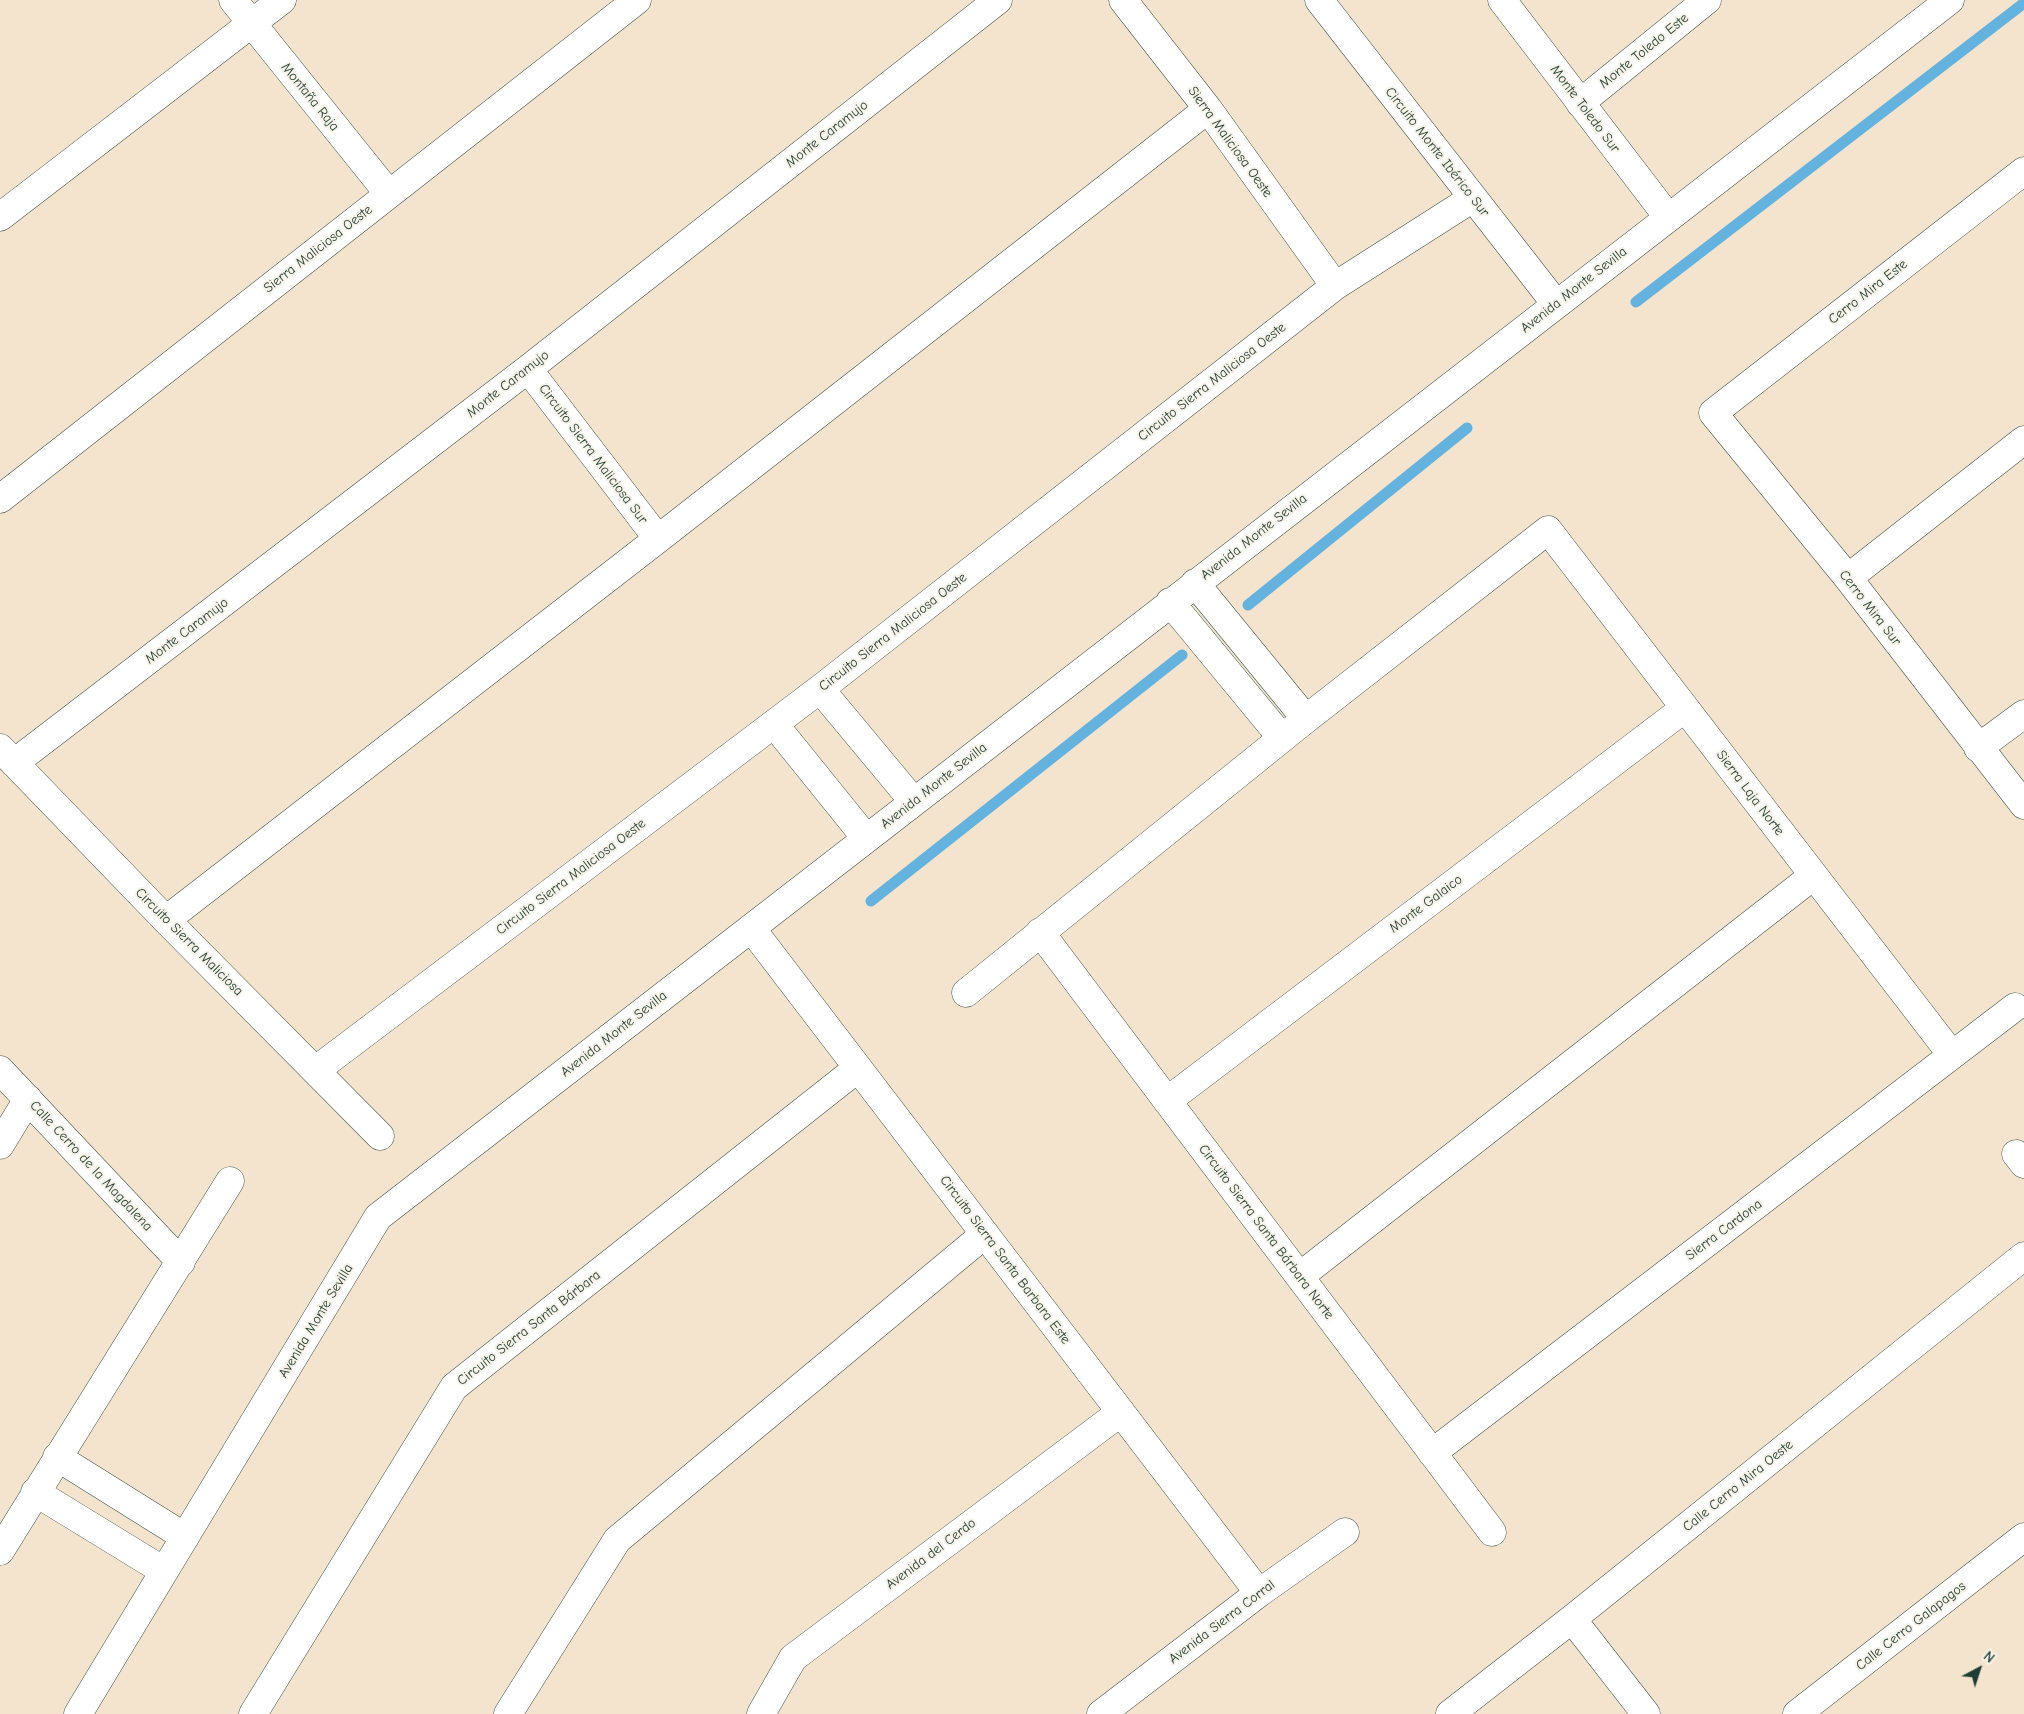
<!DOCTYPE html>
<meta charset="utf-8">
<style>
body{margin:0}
#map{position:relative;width:2024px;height:1714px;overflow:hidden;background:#f5e4cd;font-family:"Comic Neue",sans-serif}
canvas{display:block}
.north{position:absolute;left:1954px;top:1644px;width:50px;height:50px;-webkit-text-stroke:4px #f7f3e8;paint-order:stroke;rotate:40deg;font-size:14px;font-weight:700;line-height:20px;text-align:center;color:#1f3d34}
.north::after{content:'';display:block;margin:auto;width:18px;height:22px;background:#1f3d34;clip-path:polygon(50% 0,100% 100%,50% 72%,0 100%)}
</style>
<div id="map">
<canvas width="2024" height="1714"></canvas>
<div class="north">N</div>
</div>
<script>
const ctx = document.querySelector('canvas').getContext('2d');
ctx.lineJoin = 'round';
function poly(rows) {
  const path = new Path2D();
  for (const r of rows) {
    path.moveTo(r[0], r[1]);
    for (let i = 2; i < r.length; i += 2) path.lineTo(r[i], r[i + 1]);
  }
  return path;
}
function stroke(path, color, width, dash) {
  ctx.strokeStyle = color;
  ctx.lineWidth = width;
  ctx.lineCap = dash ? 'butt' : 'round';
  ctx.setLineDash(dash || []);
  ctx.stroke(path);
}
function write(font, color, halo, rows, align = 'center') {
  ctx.font = font + ' "Comic Neue",sans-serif';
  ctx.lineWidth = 4;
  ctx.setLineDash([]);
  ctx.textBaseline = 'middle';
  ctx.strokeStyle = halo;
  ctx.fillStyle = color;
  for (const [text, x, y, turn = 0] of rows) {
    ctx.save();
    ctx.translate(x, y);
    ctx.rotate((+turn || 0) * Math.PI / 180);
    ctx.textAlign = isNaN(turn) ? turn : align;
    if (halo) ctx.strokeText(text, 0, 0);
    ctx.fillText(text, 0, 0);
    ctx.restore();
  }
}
stroke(poly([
 [1636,302,2024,3],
 [1248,605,1467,428],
 [871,901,1182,655]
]), '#64b2de', 11);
const minor = poly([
 [233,0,389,194],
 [1123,0,1208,109,1335,286],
 [1319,0,1556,304],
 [1502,0,1668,217],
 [1580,103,1707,0],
 [2024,171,1713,413,1848,578,2024,805],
 [0,217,282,0],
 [528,369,658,539],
 [0,499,637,0],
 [1848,578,2024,440],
 [1195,583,1306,719],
 [1170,602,1282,738],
 [820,689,914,802],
 [774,724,866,838],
 [0,748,166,920,380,1136],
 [1978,748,2024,714],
 [14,763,528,369,998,0],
 [166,920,658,539,1208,109],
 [751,928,1259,1593],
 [1040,932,1492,1532],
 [966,993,1306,719,1548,530,1952,1055],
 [0,1070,181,1262],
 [316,1070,820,689,1335,286,1473,198],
 [1167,1101,1685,708],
 [0,1145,28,1099],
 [2016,1154,2024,1164],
 [1300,1276,1813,876],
 [1432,1453,2015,1007],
 [57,1457,185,1537],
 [35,1492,164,1571],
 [0,1551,230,1181],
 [1572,1619,1646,1714],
 [78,1714,378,1217,1950,0],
 [253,1714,454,1387,858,1068],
 [508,1714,617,1540,985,1234],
 [761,1714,793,1658,1121,1412],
 [1101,1714,1259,1593,1345,1532],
 [1450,1714,1572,1619,2024,1256],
 [1797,1714,2024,1537]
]);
stroke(minor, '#3f564b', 29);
stroke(minor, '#fff', 28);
write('14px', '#1f3d34', '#f7f3e8', [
 ["Monte Toledo Este",1644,51,-39],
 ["Montaña Raja",310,97,51],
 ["Monte Toledo Sur",1585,109,53],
 ["Monte Caramujo",827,134,-38],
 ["Sierra Maliciosa Oeste",1230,142,54],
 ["Circuito Monte Ibérico Sur",1437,152,52],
 ["Sierra Maliciosa Oeste",318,249,-38],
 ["Avenida Monte Sevilla",1574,290,-38],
 ["Cerro Mira Este",1868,292,-38],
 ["Circuito Sierra Maliciosa Oeste",1212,382,-38],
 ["Monte Caramujo",508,384,-38],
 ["Circuito Sierra Maliciosa Sur",593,454,53],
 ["Avenida Monte Sevilla",1254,537,-38],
 ["Cerro Mira Sur",1870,608,52],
 ["Monte Caramujo",187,631,-37],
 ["Circuito Sierra Maliciosa Oeste",893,632,-38],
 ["Avenida Monte Sevilla",934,786,-38],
 ["Sierra Laja Norte",1750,793,53],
 ["Circuito Sierra Maliciosa Oeste",571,877,-37],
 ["Monte Galaico",1426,904,-37],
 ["Circuito Sierra Maliciosa",189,942,45],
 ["Avenida Monte Sevilla",614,1034,-38],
 ["Calle Cerro de la Magdalena",91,1166,47],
 ["Sierra Cardona",1724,1230,-37],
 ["Circuito Sierra Santa Bárbara Norte",1266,1232,53],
 ["Circuito Sierra Santa Barbara Este",1005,1260,53],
 ["Avenida Monte Sevilla",316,1321,-59],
 ["Circuito Sierra Santa Bárbara",529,1328,-38],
 ["Calle Cerro Mira Oeste",1738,1486,-39],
 ["Avenida del Cerdo",931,1554,-37],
 ["Avenida Sierra Corral",1222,1622,-37],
 ["Calle Cerro Galapagos",1911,1626,-38]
]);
</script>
